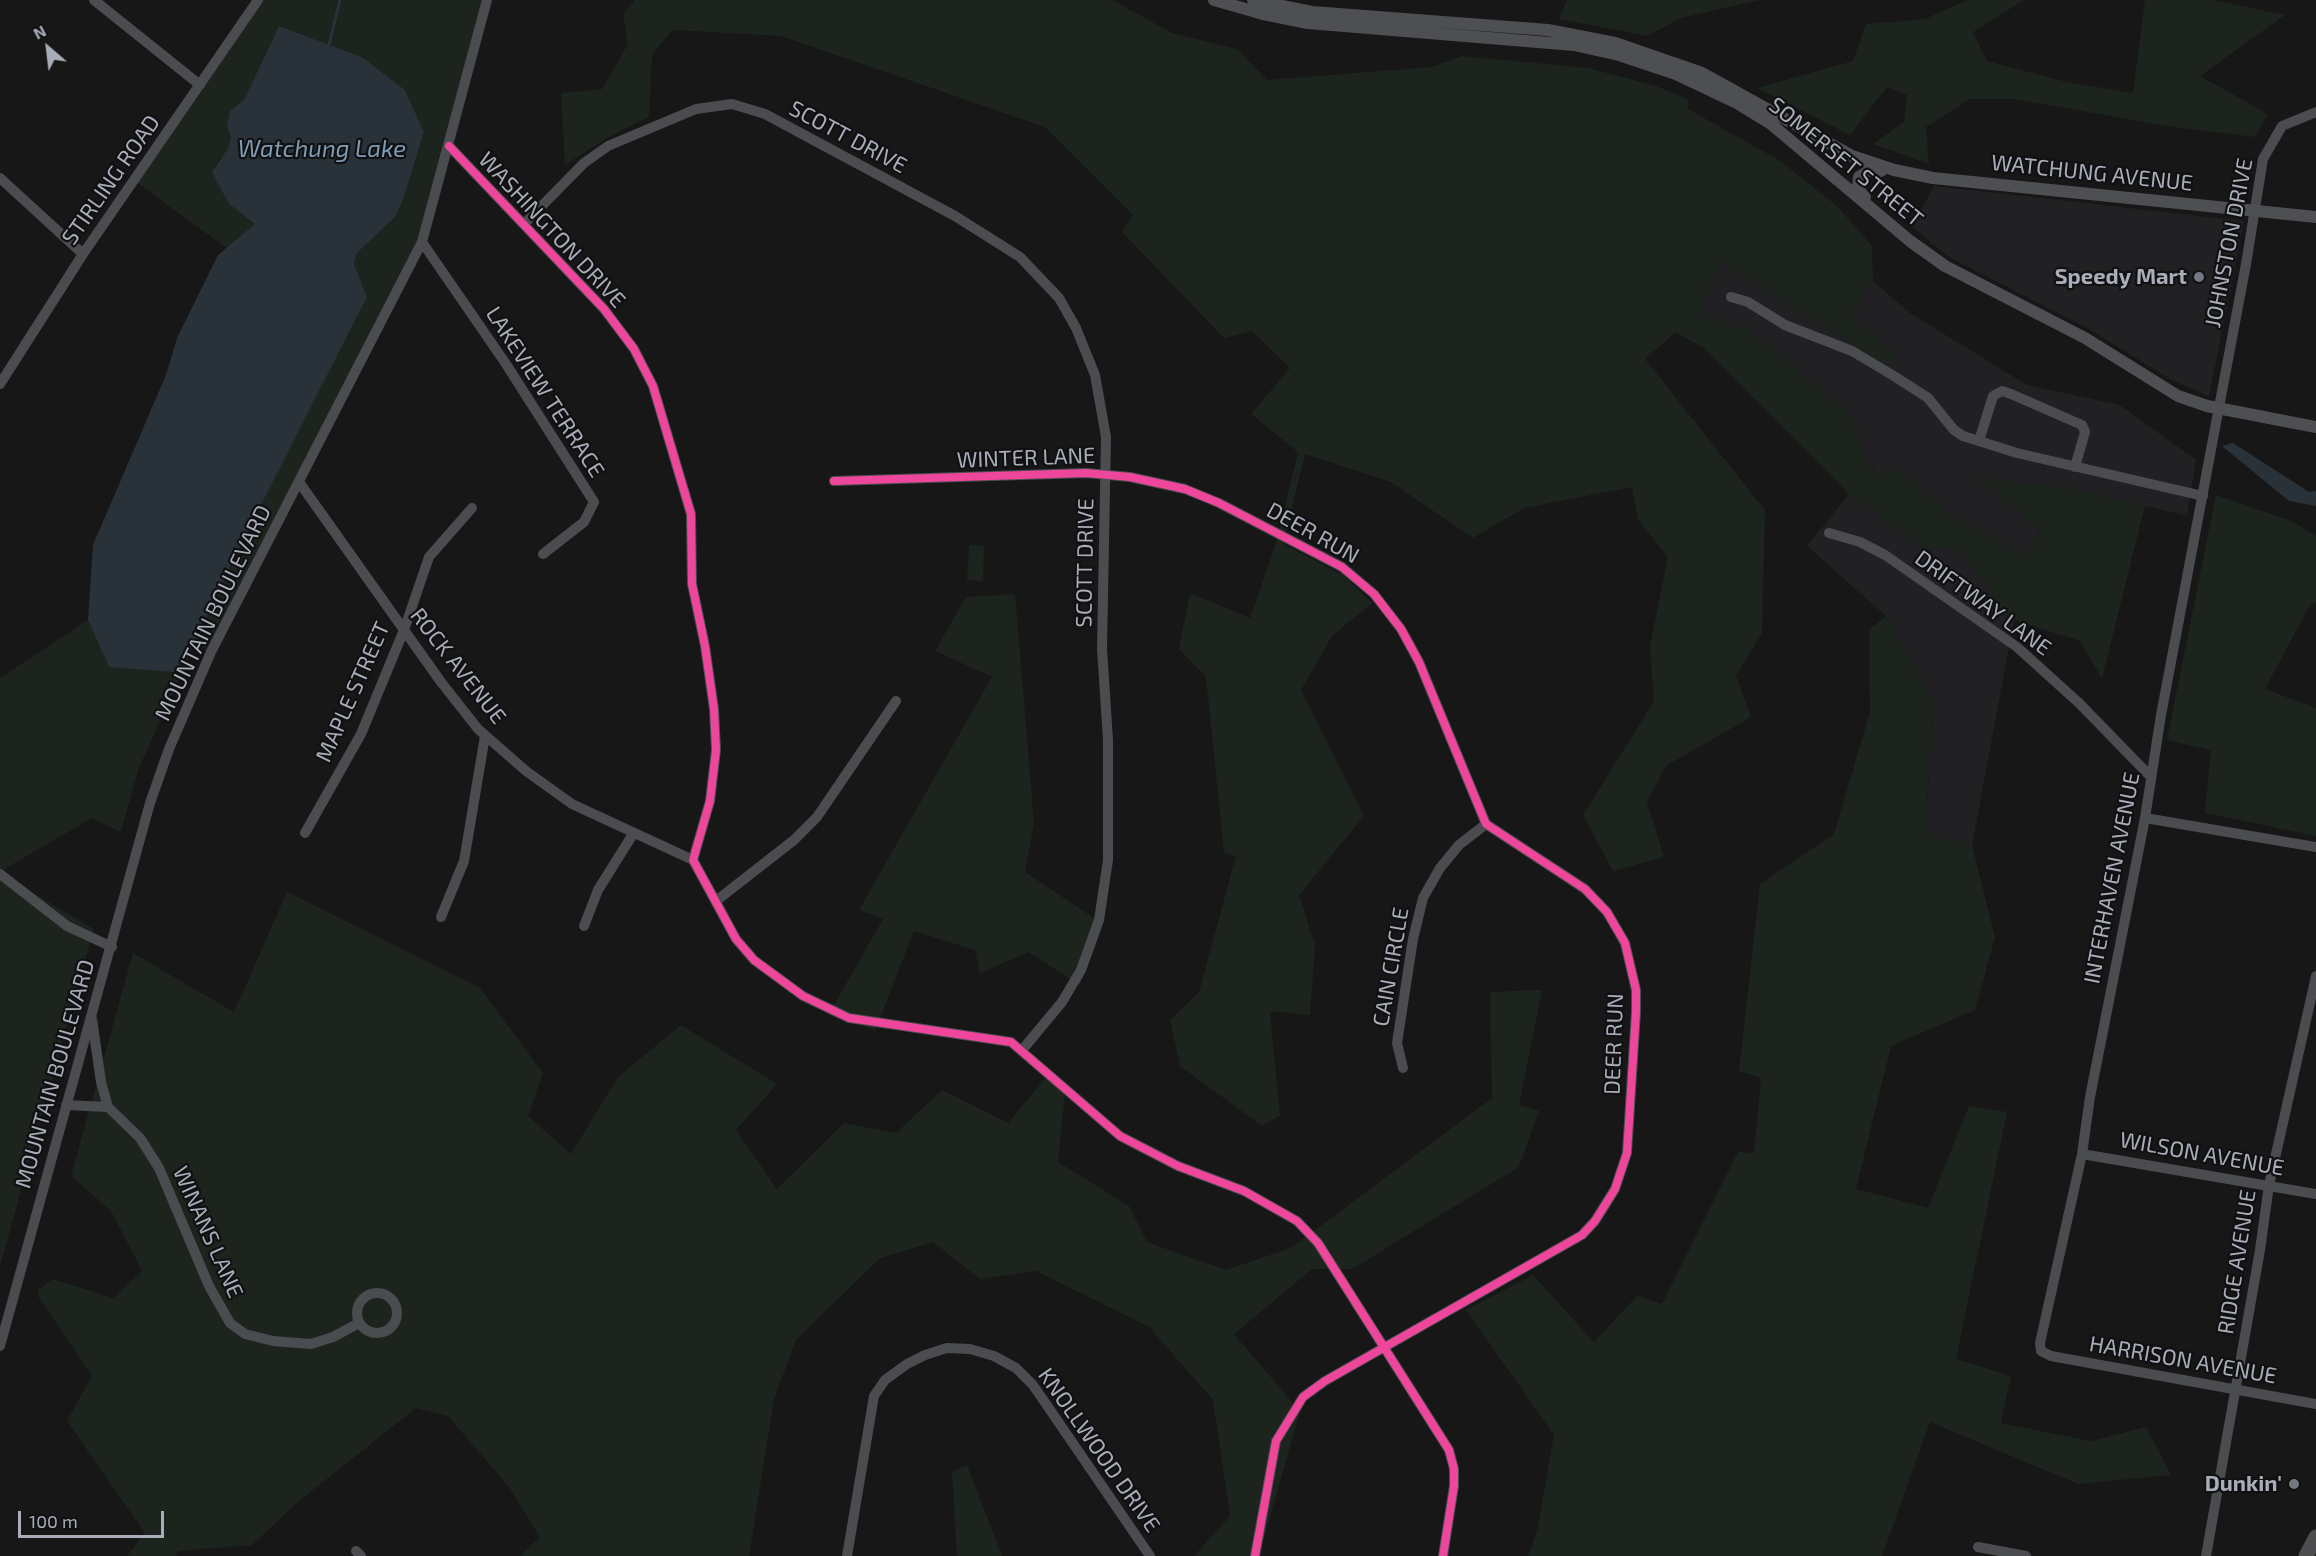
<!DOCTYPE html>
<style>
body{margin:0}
#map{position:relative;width:2316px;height:1556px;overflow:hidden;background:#171717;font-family:"Exo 2",sans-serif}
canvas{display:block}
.north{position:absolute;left:18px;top:18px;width:60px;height:60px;-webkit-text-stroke:4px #111113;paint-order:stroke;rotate:332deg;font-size:16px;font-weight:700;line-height:24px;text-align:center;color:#a8adb8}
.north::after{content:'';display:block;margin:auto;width:21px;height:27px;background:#a8adb8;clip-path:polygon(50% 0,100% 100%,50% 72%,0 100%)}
.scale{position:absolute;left:18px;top:1511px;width:146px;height:27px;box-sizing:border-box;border:3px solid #a8adb8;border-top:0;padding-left:8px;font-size:18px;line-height:21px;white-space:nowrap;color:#a8adb8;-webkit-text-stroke:4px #111113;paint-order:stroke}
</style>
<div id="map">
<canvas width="2316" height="1556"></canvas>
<div class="north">N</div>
<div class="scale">100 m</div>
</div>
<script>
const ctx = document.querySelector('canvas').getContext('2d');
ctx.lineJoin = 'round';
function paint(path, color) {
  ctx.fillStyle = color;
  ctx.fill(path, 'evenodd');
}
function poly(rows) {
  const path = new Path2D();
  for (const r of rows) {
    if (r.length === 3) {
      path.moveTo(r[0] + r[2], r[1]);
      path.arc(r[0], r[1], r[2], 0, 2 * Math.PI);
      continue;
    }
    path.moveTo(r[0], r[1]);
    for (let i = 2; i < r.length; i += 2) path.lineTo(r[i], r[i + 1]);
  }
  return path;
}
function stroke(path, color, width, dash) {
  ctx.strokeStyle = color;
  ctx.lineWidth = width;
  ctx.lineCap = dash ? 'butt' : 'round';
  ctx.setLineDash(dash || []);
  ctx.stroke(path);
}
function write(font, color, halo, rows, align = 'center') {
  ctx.font = font + ' "Exo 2",sans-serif';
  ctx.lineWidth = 4.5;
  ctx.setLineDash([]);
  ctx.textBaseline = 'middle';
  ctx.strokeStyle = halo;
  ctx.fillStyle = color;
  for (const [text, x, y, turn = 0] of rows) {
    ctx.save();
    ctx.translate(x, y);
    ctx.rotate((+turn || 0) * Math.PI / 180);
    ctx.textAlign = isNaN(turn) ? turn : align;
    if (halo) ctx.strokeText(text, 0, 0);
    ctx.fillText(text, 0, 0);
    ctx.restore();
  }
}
paint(poly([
 [1934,186,2244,221,2209,396,2170,379,2089,329,1949,257,1912,227],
 [1722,262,1888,366,1895,355,1850,316,1873,281,1910,313,2027,385,2120,405,2196,460,2187,516,2074,488,1981,479,2041,534,2024,556,1950,515,1900,470,1876,473,1866,460,1851,415,1697,316],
 [1849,494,1927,550,1957,547,2014,620,1972,846,1925,833,1934,701,1886,616,1807,546]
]), '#212123');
paint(poly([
 [258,0,487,0,422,242,211,651,195,643,138,770,121,832,92,818,8,867,1,874,94,929,0,1266,0,678,88,620,109,667,195,642,235,556,367,297,354,264,356,254,395,217,403,200,424,132,405,90,362,57,279,26,244,100,230,112,231,138,228,148,214,167,229,204,255,224,228,249,151,193,134,180],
 [635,0,1112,0,1172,33,1237,49,1267,80,1431,67,1462,56,1588,68,1656,86,1688,99,1688,109,1779,160,1837,206,1872,246,1873,281,1850,316,1895,355,1888,366,1722,262,1698,316,1749,329,1851,415,1866,460,1875,473,1900,470,1950,515,2024,556,2041,533,1980,479,2074,488,2145,505,2102,679,2080,641,2014,620,1957,547,1927,550,1849,494,1705,349,1676,332,1645,359,1765,510,1762,633,1736,676,1751,717,1666,766,1647,802,1664,857,1613,871,1583,815,1654,701,1650,647,1668,557,1638,520,1632,487,1524,508,1473,538,1391,482,1305,454,1283,544,1343,575,1372,603,1332,636,1301,690,1364,816,1299,895,1315,945,1310,1015,1270,1011,1280,1115,1262,1126,1180,1066,1170,1020,1199,992,1236,856,1224,853,1206,677,1179,649,1190,593,1250,618,1277,540,1298,452,1251,414,1290,368,1252,331,1224,338,1122,232,1133,215,1045,127,781,36,672,30,652,55,649,117,610,136,565,165,561,93,602,89,628,44,623,14],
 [1567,0,1759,0,1681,18,1647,36,1559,19],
 [1967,0,2024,0,1973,32,1987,61,2067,82,2133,93,2145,0,2213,0,2285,15,2200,76,2268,114,2255,137,2173,127,2014,99,1970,99,1926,127,1929,164,1873,144,1904,122,1907,95,1887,87,1850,135,1757,88,1853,61,1866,24,1925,19],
 [2216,495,2294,522,2316,536,2316,602,2310,605,2265,689,2316,708,2316,836,2205,813,2211,750,2167,740],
 [969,545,984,546,983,581,967,580],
 [1015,594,1034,823,1025,872,1103,924,1080,985,1028,952,980,973,975,950,914,931,875,1031,830,1012,883,919,859,910,992,677,935,651,966,597],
 [1886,616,1934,701,1925,833,1972,846,1995,937,1975,1010,1891,1046,1856,1189,1928,1208,1969,1106,2007,1112,1956,1359,2011,1376,2001,1423,2091,1441,2146,1427,2171,1475,2078,1484,1930,1422,1882,1556,1528,1556,1537,1531,1554,1435,1466,1310,1533,1275,1594,1342,1637,1296,1662,1304,1738,1152,1754,1153,1761,1078,1739,1071,1760,884,1834,834,1870,712,1869,630],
 [287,892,479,987,543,1073,528,1116,571,1154,618,1077,681,1025,777,1084,736,1130,777,1189,844,1123,896,1133,942,1090,1008,1123,1046,1077,1065,1095,1058,1162,1129,1206,1147,1242,1226,1270,1291,1248,1492,1098,1490,992,1542,990,1519,1105,1539,1111,1519,1167,1352,1269,1312,1269,1234,1334,1300,1411,1259,1556,1194,1556,1230,1516,1213,1400,1149,1327,1036,1271,980,1279,933,1242,880,1258,796,1340,774,1399,749,1556,520,1556,540,1537,509,1487,448,1416,416,1408,299,1501,252,1545,178,1551,176,1556,127,1556,145,1533,67,1421,92,1376,38,1296,39,1289,53,1279,113,1298,142,1271,111,1211,71,1176,133,953,234,1012],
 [967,1465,1002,1556,957,1556,952,1472]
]), '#1d241e');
paint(poly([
 [279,26,362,57,405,90,424,132,403,200,395,217,356,254,354,264,367,297,235,556,195,642,174,672,109,667,88,620,93,545,166,375,177,338,218,255,255,224,229,204,212,172,228,148,231,138,227,126,230,111,244,100],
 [2233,443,2309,492,2316,491,2316,506,2289,501,2222,446]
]), '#2a3239');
stroke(poly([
 [329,45,340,0]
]), '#2a3239', 3);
stroke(poly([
 [94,0,200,85],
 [2316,112,2282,126,2263,159,2246,264,2161,715,2145,818,2090,1097,2082,1154,2040,1343,2041,1351,2051,1356,2316,1404],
 [449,146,604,309,634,349,653,386,691,514,692,584,705,646,714,709,716,750,710,801,693,860,736,939,754,960,803,996,849,1018,1011,1042,1120,1136,1178,1166,1244,1191,1297,1221,1318,1243,1449,1450,1454,1469,1454,1486,1443,1556],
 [0,178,83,254],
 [524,224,584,163,608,146,696,109,732,104,765,114,955,216,1020,257,1059,298,1076,328,1095,375,1106,437,1102,649,1108,740,1108,860,1099,920,1081,970,1062,1002,1023,1049],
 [422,242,506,364,594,502,584,522,543,554],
 [1731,297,1748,302,1785,325,1852,351,1894,376,1928,398,1954,430,1963,436,2017,453,2203,496],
 [0,384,83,254,258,0],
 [1979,441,1993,396,2002,391,2011,394,2082,425,2085,432,2075,467],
 [834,481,1086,473,1130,477,1185,489,1219,503,1342,567,1374,594,1401,629,1419,662,1486,824,1585,889,1607,912,1625,943,1636,990,1636,1012,1627,1153,1615,1189,1595,1221,1582,1235,1325,1381,1303,1397,1276,1441,1255,1556],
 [299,482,441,682,478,729,526,771,572,804,693,860],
 [1829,533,1860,542,1885,555,2017,647,2079,703,2151,777],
 [2145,818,2316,847],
 [305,833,361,734,404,630,429,557,472,508],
 [0,874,67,926,112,947],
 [716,901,794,840,817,817,896,701],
 [441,917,464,861,485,736],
 [584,926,598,890,633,834],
 [92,1019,101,1082,108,1107,140,1138,159,1168,209,1286,230,1323,245,1334,273,1341,311,1344,333,1337,359,1323],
 [1403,1068,1397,1043,1413,939,1423,898,1440,868,1459,845,1486,824],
 [66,1105,108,1107],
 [2082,1154,2316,1194],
 [377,1313,20],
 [0,1346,150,803,169,749,211,652,422,242,487,0],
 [1978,1547,2026,1556],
 [356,1551,361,1556],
 [847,1556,874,1396,885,1380,907,1364,925,1355,947,1348,970,1349,994,1356,1016,1368,1033,1385,1150,1556],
 [2206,1556,2260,1250,2269,1185,2316,976]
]), '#4b4c50', 10);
stroke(poly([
 [1214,0,1263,14,1308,23,1574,45,1619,55,1676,74,1735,102,1771,124,1910,241,1945,266,2085,338,2178,396,2207,406,2316,427],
 [1253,0,1312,12,1548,30,1615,43,1702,73,1852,156,1894,170,1933,178,2316,217],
 [1865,197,1858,190,1859,177,1870,170,1881,171]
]), '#4d4f52', 12);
stroke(poly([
 [2306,1556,2316,1537]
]), '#4e4e51', 15);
stroke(poly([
 [449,146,604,309,634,349,653,386,691,514,692,584,705,646,714,709,716,750,710,801,693,860,736,939,754,960,803,996,849,1018,1011,1042,1120,1136,1178,1166,1244,1191,1297,1221,1318,1243,1449,1450,1454,1469,1454,1486,1443,1556],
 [834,481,1086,473,1130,477,1185,489,1219,503,1342,567,1374,594,1401,629,1419,662,1486,824,1585,889,1607,912,1625,943,1636,990,1636,1012,1627,1153,1615,1189,1595,1221,1582,1235,1325,1381,1303,1397,1276,1441,1255,1556]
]), '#ed469a', 8);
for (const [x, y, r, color] of [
 [2199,277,6,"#757880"],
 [2294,1484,6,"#757880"]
]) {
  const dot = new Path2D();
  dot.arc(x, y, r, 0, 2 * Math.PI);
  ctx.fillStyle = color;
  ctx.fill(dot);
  stroke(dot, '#111113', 2);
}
write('22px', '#a8adb8', '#111113', [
 ["SCOTT DRIVE",848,137,28],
 ["SOMERSET STREET",1846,162,39],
 ["WATCHUNG AVENUE",2092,173,6],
 ["STIRLING ROAD",111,180,-55],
 ["WASHINGTON DRIVE",552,230,47],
 ["JOHNSTON DRIVE",2229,243,-79],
 ["LAKEVIEW TERRACE",545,392,57],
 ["WINTER LANE",1026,458,-2],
 ["DEER RUN",1313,533,29],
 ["SCOTT DRIVE",1085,563,-89],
 ["DRIFTWAY LANE",1983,603,36],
 ["MOUNTAIN BOULEVARD",213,613,-64],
 ["ROCK AVENUE",458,666,52],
 ["MAPLE STREET",353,692,-66],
 ["INTERHAVEN AVENUE",2112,878,-79],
 ["CAIN CIRCLE",1391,967,-80],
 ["DEER RUN",1614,1044,-88],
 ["MOUNTAIN BOULEVARD",55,1074,-74],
 ["WILSON AVENUE",2202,1154,10],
 ["WINANS LANE",208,1232,66],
 ["RIDGE AVENUE",2237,1262,-81],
 ["HARRISON AVENUE",2183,1360,10],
 ["KNOLLWOOD DRIVE",1099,1450,55]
]);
write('bold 22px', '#a8adb8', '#111113', [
 ["Speedy Mart",2187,277],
 ["Dunkin'",2282,1484]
], 'right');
write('italic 24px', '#7f9bb3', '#111113', [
 ["Watchung Lake",322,149]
]);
</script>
